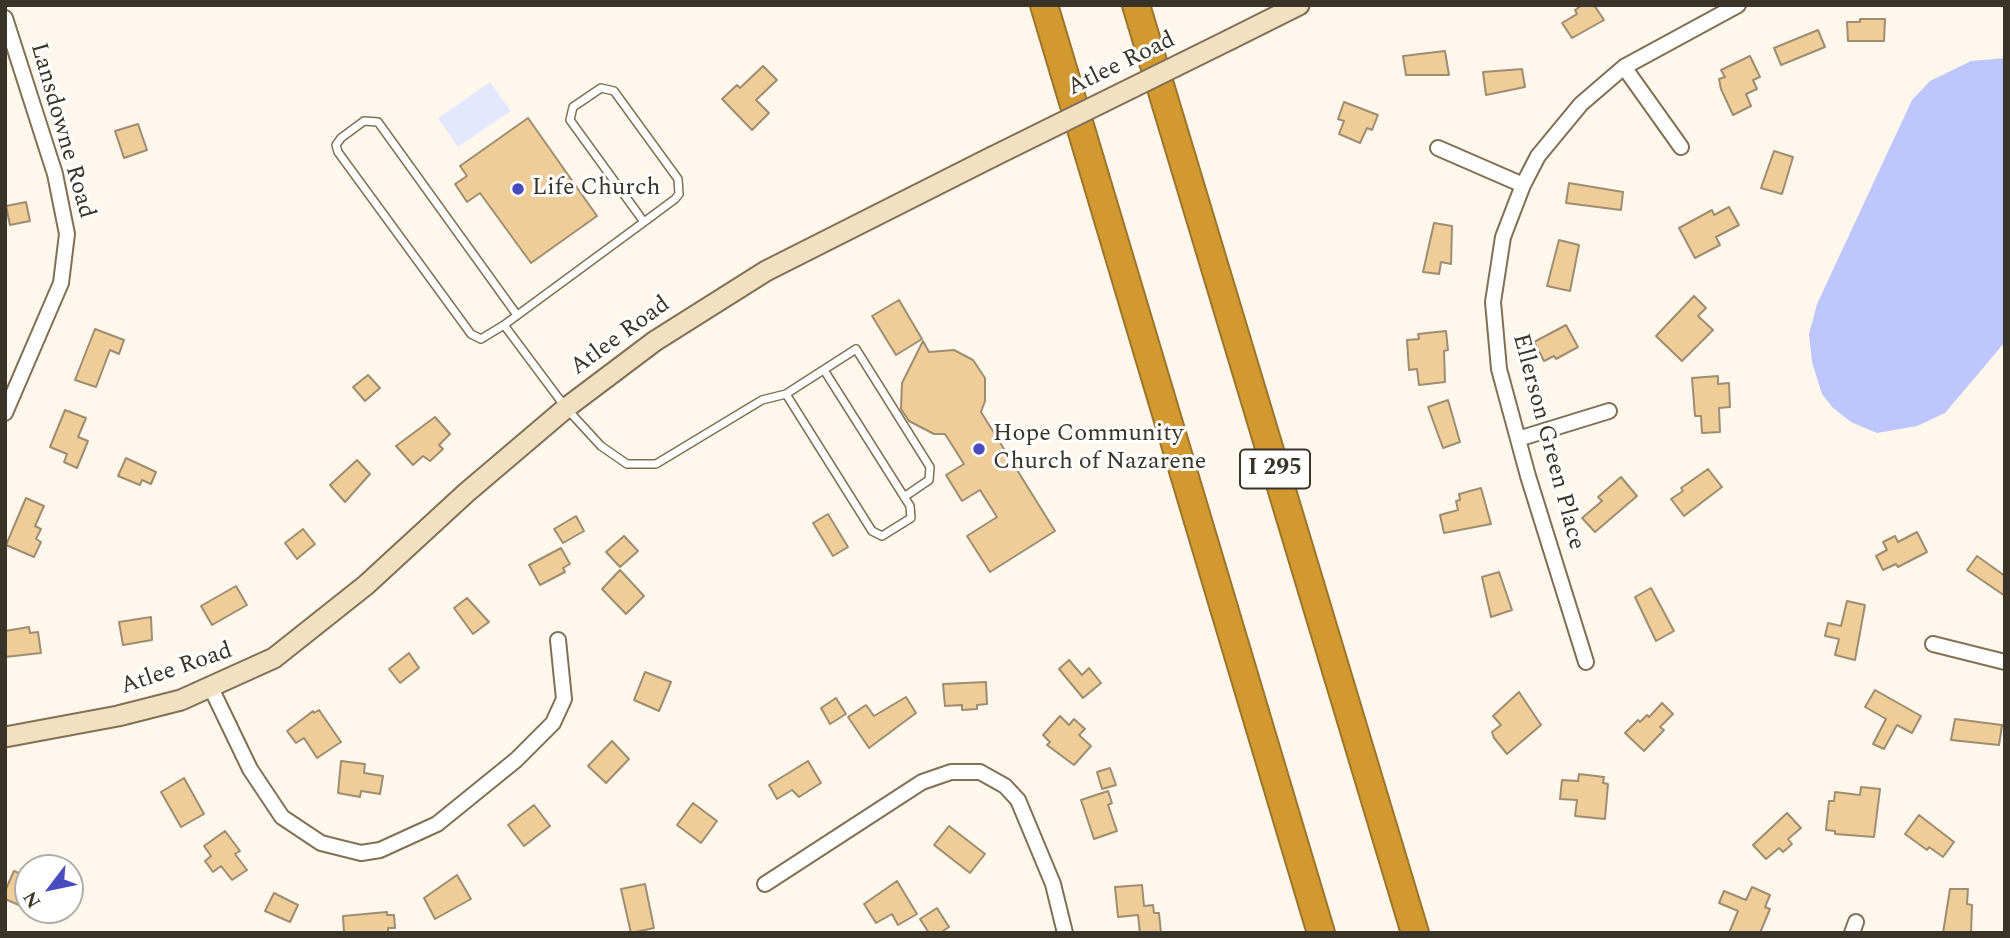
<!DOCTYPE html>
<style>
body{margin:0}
#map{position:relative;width:2010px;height:938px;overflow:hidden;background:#fff7eb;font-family:Spectral,serif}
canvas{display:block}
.frame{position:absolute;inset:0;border:7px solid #3a3327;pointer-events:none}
.north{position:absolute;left:14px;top:854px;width:70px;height:70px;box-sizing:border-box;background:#fff;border:2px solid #b0ada9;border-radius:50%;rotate:238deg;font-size:19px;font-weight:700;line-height:28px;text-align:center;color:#3a3327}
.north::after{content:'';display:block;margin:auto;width:24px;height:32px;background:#494cc1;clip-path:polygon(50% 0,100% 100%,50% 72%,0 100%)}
</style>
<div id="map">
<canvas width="2010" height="938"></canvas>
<div class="frame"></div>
<div class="north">N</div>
</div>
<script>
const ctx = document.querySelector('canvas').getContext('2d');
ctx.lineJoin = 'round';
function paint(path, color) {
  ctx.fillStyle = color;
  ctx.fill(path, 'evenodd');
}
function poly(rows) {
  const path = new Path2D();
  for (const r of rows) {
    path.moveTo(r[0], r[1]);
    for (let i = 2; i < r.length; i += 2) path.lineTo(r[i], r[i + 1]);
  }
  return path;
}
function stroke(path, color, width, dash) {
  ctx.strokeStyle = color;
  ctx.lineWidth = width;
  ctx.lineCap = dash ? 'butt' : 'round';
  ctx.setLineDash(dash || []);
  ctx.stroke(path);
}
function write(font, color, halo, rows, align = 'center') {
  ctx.font = font + ' Spectral,serif';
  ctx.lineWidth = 6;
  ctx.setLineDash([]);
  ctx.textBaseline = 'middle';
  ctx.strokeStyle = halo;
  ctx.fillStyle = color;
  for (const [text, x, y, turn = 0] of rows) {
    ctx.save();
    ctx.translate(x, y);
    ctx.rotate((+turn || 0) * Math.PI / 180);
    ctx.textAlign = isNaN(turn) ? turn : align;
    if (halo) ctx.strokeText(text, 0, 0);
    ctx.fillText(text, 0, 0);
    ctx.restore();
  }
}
paint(poly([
 [490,82,511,111,458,147,438,118]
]), '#e4e8fe');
paint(poly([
 [2005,58,2005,342,1945,413,1917,426,1877,433,1851,422,1833,408,1822,394,1812,362,1809,334,1817,304,1912,100,1930,81,1971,61]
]), '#bdc7fd');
const building = poly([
 [1582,5,1594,5,1604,20,1572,38,1562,23,1577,14,1575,10,1582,5],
 [1860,19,1885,19,1884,41,1848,41,1847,22,1860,22,1860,19],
 [1818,30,1825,47,1781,65,1774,48,1818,30],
 [1445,51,1449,75,1406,75,1403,56,1445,51],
 [1750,56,1760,77,1753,80,1757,89,1746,94,1751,106,1733,115,1721,89,1719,79,1725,77,1721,70,1750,56],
 [763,66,777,80,756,100,769,113,752,130,722,99,737,85,740,88,763,66],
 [1522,69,1525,87,1486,95,1483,72,1522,69],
 [1344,102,1378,115,1372,130,1367,128,1360,143,1339,134,1344,121,1338,119,1344,102],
 [528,118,597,216,531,263,480,193,467,202,455,184,467,176,460,166,528,118],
 [138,124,147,150,124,158,115,131,138,124],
 [1774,151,1793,157,1782,194,1761,188,1774,151],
 [1569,183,1623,192,1621,210,1566,203,1569,183],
 [26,202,30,221,10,225,6,206,26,202],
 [1729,207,1739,225,1716,237,1720,245,1695,258,1679,228,1712,210,1714,215,1729,207],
 [1434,223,1452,226,1451,264,1441,262,1439,274,1423,272,1434,223],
 [1559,240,1579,245,1570,291,1547,286,1559,240],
 [1694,296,1706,308,1698,316,1713,330,1682,361,1656,336,1694,296],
 [899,300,922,339,896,355,872,316,899,300],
 [1566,325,1578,347,1556,359,1554,356,1544,361,1534,342,1566,325],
 [95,329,124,340,119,354,110,350,96,387,75,380,95,329],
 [1446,331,1448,350,1444,351,1445,382,1419,385,1417,369,1409,370,1407,340,1419,339,1418,334,1446,331],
 [923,341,929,352,954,350,973,360,985,378,985,401,981,412,1055,531,990,572,967,536,997,517,980,490,962,501,946,475,964,464,945,434,934,434,909,421,901,409,902,383,923,341],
 [368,375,380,388,365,401,353,387,368,375],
 [1718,376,1718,384,1729,383,1730,407,1719,408,1720,432,1702,433,1701,416,1695,416,1692,378,1718,376],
 [1448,400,1460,442,1443,448,1428,407,1448,400],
 [65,410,86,418,78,437,88,441,77,468,64,462,67,454,50,447,65,410],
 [435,417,450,434,439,445,443,449,430,461,423,456,413,465,396,446,435,417],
 [126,458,156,472,151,484,142,480,140,485,118,476,126,458],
 [357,460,370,474,345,502,330,485,357,460],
 [1708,469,1722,487,1684,516,1671,499,1683,491,1681,488,1708,469],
 [1621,477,1637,496,1595,532,1582,518,1602,501,1598,497,1621,477],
 [1481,488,1491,524,1444,533,1440,515,1458,510,1456,501,1460,500,1459,494,1481,488],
 [26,498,44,506,35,526,41,529,36,539,41,542,34,557,6,545,26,498],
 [828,514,848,547,833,556,813,523,828,514],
 [576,516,584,531,563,543,554,529,576,516],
 [303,529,315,544,297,559,285,543,303,529],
 [1917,532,1927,552,1898,567,1896,564,1883,570,1876,556,1887,550,1883,542,1895,536,1898,542,1917,532],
 [624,536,638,551,620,567,606,552,624,536],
 [561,548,570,564,563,568,565,572,540,585,529,565,561,548],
 [1977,556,2005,576,2005,596,1967,570,1977,556],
 [620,570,644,596,626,614,602,589,620,570],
 [1499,572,1512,610,1491,617,1482,577,1499,572],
 [236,586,247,605,212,625,201,606,236,586],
 [1651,588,1674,631,1656,641,1635,597,1651,588],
 [467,598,489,622,473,634,454,608,467,598],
 [1847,601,1865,605,1855,660,1835,655,1839,639,1825,636,1828,623,1841,626,1847,601],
 [151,617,152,640,123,645,119,622,151,617],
 [29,627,30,633,38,632,41,653,5,657,5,631,29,627],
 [409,653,419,668,400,683,389,669,409,653],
 [1069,660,1082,675,1089,668,1101,683,1083,698,1059,669,1069,660],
 [645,672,671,682,659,711,634,700,645,672],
 [986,682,987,704,977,705,977,709,962,710,962,705,945,706,943,684,986,682],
 [1875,690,1921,716,1912,733,1897,725,1884,749,1873,744,1886,719,1865,707,1875,690],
 [1519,692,1541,725,1507,754,1494,738,1492,732,1501,725,1493,716,1519,692],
 [906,697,916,713,869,748,848,717,866,705,874,716,906,697],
 [836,698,846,714,830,724,821,708,836,698],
 [1662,703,1673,714,1660,727,1664,730,1644,751,1625,733,1638,720,1640,722,1647,715,1649,717,1662,703],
 [319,710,341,742,317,758,304,738,296,743,287,731,313,711,314,713,319,710],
 [1060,716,1069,725,1074,719,1085,729,1079,735,1091,746,1074,765,1047,745,1050,742,1043,735,1060,716],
 [1955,719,2002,725,1999,745,1951,740,1955,719],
 [612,741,629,759,606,783,588,766,612,741],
 [341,761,365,764,364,773,383,776,380,794,361,791,360,797,338,793,341,761],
 [808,761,821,783,799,797,792,790,777,799,769,785,808,761],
 [1110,768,1116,785,1102,789,1097,772,1110,768],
 [1579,774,1604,777,1603,783,1608,784,1605,819,1575,816,1577,800,1560,799,1562,780,1578,781,1579,774],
 [184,778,204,814,181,827,161,792,184,778],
 [1861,787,1880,789,1874,837,1835,834,1835,831,1826,830,1829,801,1834,801,1835,792,1860,795,1861,787],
 [1108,791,1112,803,1108,805,1117,831,1094,839,1081,800,1108,791],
 [693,803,717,821,701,843,677,825,693,803],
 [534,805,550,826,524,846,508,825,534,805],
 [1787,813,1801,828,1788,839,1792,844,1783,852,1779,848,1766,859,1753,845,1787,813],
 [1919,815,1954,842,1943,857,1929,847,1927,850,1905,834,1919,815],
 [949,826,985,854,970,873,934,845,949,826],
 [225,831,240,851,235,854,247,870,232,880,221,866,213,872,205,861,211,856,204,846,225,831],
 [14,871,28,877,28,909,5,899,5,891,14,871],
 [457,875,471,899,435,919,424,898,457,875],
 [897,881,917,914,898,925,892,914,876,923,864,904,897,881],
 [645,884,654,928,631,933,621,889,645,884],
 [1142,885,1144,906,1153,905,1154,913,1159,913,1161,933,1140,933,1138,915,1118,917,1115,887,1142,885],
 [1752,887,1770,895,1765,907,1770,909,1760,933,1729,933,1738,911,1719,903,1724,891,1746,900,1752,887],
 [1950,889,1968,889,1967,904,1972,905,1971,933,1943,933,1950,889],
 [274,893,298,905,290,922,265,911,274,893],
 [937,908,949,927,940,933,929,933,920,919,937,908],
 [387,912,387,915,394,915,395,928,388,928,388,933,344,933,343,916,387,912]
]);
paint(building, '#eecd99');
stroke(building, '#9e8d71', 2);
const lane = poly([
 [644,222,570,120,573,107,601,88,614,91,678,179,679,194,675,199,644,222,504,325,566,408,601,446,627,464,656,464,762,400,786,394,856,349,930,467,929,480,904,497],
 [504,325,481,339,471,334,338,152,336,145,341,138,364,121,378,122,517,315],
 [786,394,872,531,882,536,911,518,910,506,824,370]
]);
const street = poly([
 [5,18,55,174,67,234,61,283,5,413],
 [1624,67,1681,147],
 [1438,148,1523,185],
 [1518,439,1609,411],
 [1933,644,2005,662],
 [1586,662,1528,476,1499,369,1493,302,1503,237,1523,185,1538,156,1581,104,1624,67,1738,5],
 [211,688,250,769,282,817,321,843,361,853,380,850,437,824,516,760,553,723,564,699,558,640],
 [765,884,922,782,951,772,980,772,1005,786,1018,800,1053,884,1065,933],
 [1852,933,1856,922]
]);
const secondary = poly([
 [1231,39,1299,5],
 [5,737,118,716,181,700,274,658,366,585,466,493,566,408,655,341,766,271,992,157]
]);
const highway = poly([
 [1044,5,1321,933],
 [1136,5,1415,933]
]);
stroke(lane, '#817055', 10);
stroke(street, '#817055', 18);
stroke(secondary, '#817055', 23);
stroke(highway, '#9c752c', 30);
stroke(lane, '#fff', 7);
stroke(street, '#fff', 14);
stroke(secondary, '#f1e0c1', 19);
stroke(highway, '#d1992f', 26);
const secondaryBridge = poly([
 [992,157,1231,39]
]);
stroke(secondaryBridge, '#817055', 23, []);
stroke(secondaryBridge, '#f1e0c1', 19);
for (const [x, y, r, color] of [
 [518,189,7,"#494cc1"],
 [979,449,7,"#494cc1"]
]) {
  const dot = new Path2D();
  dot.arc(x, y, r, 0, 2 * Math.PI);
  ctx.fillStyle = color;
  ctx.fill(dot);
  stroke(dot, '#fff', 2.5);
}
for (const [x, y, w] of [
 [1275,469,70]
]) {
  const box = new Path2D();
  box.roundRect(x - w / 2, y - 19.5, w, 39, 5);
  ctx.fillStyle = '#fff';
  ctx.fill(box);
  stroke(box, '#3a3327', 2);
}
write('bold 23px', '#3a3327', null, [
 ["I 295",1275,469]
]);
write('24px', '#3a3327', '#fff', [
 ["Atlee Road",1122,65,-26],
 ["Lansdowne Road",61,131,74],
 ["Atlee Road",621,337,-36],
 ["Ellerson Green Place",1547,442,75],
 ["Atlee Road",177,670,-19]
]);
write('24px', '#3a3327', '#fff', [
 ["Life Church",532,189],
 ["Hope Community",993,435],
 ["Church of Nazarene",993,463]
], 'left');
</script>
